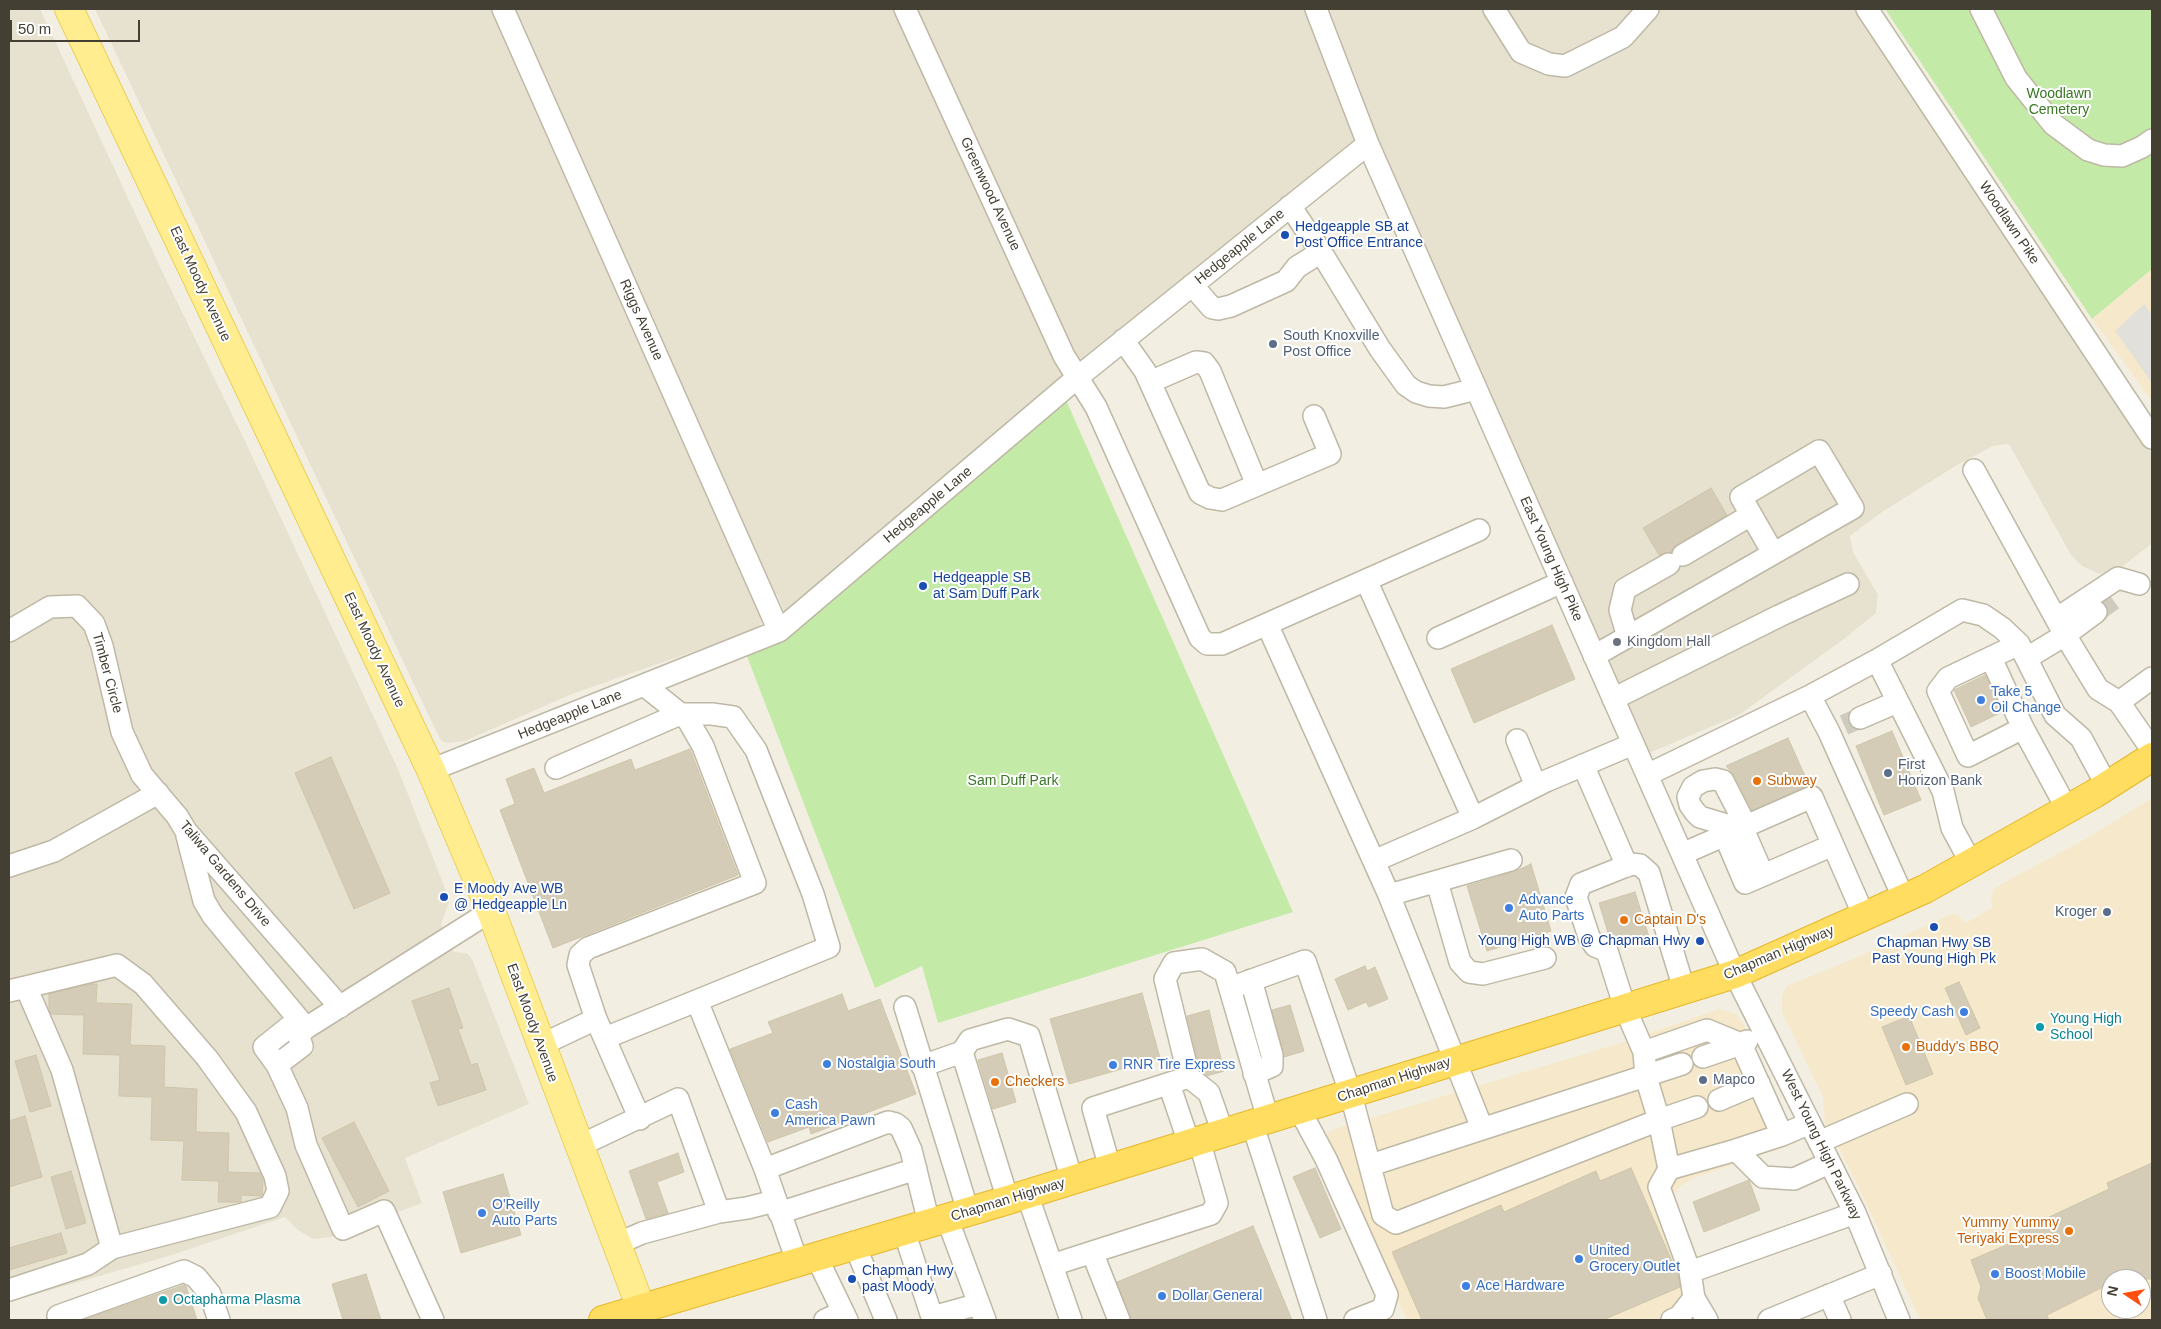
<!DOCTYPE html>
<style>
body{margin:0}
#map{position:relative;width:2161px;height:1329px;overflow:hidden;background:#f2efe2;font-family:Arial,sans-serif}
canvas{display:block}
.frame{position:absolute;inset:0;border:10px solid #443f33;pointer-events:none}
.north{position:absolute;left:2101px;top:1269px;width:50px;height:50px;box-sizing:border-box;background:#fff;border:1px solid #b4b2ad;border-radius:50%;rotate:282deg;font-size:14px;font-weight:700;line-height:20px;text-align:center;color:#443f33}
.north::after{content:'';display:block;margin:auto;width:18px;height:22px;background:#ff4e0d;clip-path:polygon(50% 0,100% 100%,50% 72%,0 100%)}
.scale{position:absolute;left:10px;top:20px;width:130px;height:22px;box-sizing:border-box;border:2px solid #443f33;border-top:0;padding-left:6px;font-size:15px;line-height:18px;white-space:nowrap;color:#443f33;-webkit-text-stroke:4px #fff;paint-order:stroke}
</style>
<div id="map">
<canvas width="2161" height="1329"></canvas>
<div class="frame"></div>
<div class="north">N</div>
<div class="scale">50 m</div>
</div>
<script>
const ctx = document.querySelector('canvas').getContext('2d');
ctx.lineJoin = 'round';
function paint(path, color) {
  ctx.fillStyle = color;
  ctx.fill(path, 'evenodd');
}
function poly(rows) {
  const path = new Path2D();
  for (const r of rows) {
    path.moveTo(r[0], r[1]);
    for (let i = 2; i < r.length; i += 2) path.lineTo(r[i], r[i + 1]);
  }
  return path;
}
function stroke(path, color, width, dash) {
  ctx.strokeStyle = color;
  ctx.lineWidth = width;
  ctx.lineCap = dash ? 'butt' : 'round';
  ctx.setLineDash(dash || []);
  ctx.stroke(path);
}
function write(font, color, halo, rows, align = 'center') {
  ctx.font = font + ' Arial,sans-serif';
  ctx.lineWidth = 4;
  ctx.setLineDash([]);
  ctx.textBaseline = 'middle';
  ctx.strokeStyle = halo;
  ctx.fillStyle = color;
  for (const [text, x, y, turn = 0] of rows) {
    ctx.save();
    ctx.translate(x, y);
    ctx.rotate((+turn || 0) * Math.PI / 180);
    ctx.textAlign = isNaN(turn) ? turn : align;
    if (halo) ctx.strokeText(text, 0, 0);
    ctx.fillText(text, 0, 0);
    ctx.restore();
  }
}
paint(poly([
 [9,9,40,9,161,269,245,441,398,769,446,891,449,902,441,924,454,952,467,953,472,959,529,1104,405,1158,422,1203,331,1237,313,1239,298,1230,285,1217,172,1255,9,1302],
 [95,9,1859,9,2014,249,2152,454,2152,543,2121,568,2099,574,2082,566,2071,555,2009,444,1993,446,1957,465,1882,512,1850,536,1853,552,1878,595,1876,613,1844,639,1739,715,1649,753,1373,129,789,615,784,611,777,595,763,600,765,617,758,629,572,694,465,741,447,743,442,741,438,735]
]), '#e7e2d0');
paint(poly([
 [2152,269,2152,401,2092,319],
 [2152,798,2152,1320,1920,1320,1854,1177,1825,1123,1823,1097,1782,1012,1782,996,1784,991,1787,986,1860,956,1951,914,1956,914,1966,923,1992,908,1991,897,1994,889,2003,883,2089,837],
 [2111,1279,2141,1279,2141,1309,2111,1309],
 [1719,1009,1736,1014,1743,1023,1797,1143,1694,1178,1678,1188,1673,1199,1713,1320,1407,1320,1325,1141,1326,1134,1334,1129,1624,1042]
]), '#f6e9cb');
paint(poly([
 [1885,9,2152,9,2152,269,2092,319],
 [1062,391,1293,912,938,1023,922,966,875,988,743,646]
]), '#c4eaa8');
paint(poly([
 [2144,304,2152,315,2152,383,2115,331]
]), '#e2e0db');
const building = poly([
 [1711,488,1727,515,1677,544,1671,552,1659,555,1643,528,1711,488],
 [1552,625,1575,679,1474,723,1451,669,1552,625],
 [1985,675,2002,712,1971,727,1954,690,1985,675],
 [1892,731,1921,800,1884,815,1856,746,1892,731],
 [1788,738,1809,785,1752,810,1734,775,1726,766,1788,738],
 [690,749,738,875,553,948,500,810,515,804,506,779,534,768,544,793,631,759,635,770,690,749],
 [331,757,390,893,354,909,295,773,331,757],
 [1531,864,1551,931,1487,951,1467,886,1514,872,1531,864],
 [1635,892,1649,937,1619,947,1610,939,1599,903,1635,892],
 [1365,966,1367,971,1375,967,1388,999,1369,1007,1366,1002,1348,1010,1335,979,1365,966],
 [1959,982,1980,1028,1966,1035,1945,988,1959,982],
 [91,984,97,984,96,1003,132,1004,130,1045,165,1046,164,1087,197,1089,196,1132,229,1133,228,1172,260,1173,263,1181,262,1196,241,1195,241,1202,218,1202,219,1181,182,1180,184,1141,151,1140,152,1097,119,1096,120,1055,83,1054,84,1015,51,1014,49,1009,49,994,91,984],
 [449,988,463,1028,458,1029,471,1065,477,1063,486,1090,438,1106,430,1083,440,1080,412,1001,449,988],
 [1142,993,1160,1058,1069,1084,1050,1019,1142,993],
 [842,994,848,1011,880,999,916,1094,811,1134,809,1127,768,1142,730,1049,773,1033,768,1022,842,994],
 [1290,1005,1304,1051,1284,1057,1272,1010,1290,1005],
 [1209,1010,1224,1071,1207,1076,1200,1070,1187,1016,1209,1010],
 [1909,1016,1933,1074,1906,1085,1882,1027,1909,1016],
 [1002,1053,1016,1102,993,1109,978,1060,1002,1053],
 [36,1055,51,1106,30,1112,15,1061,36,1055],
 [25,1116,42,1177,9,1187,9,1121,25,1116],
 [354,1122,389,1191,358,1207,322,1138,354,1122],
 [678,1153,684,1172,657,1182,668,1213,646,1219,629,1171,678,1153],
 [2152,1163,2152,1279,2111,1279,2111,1283,2047,1315,2049,1320,1987,1320,1978,1298,1981,1287,1971,1260,2011,1243,2015,1233,2109,1189,2107,1183,2152,1163],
 [1315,1168,1341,1229,1320,1238,1293,1177,1315,1168],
 [1631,1168,1678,1275,1680,1287,1603,1320,1422,1320,1392,1252,1501,1205,1504,1212,1596,1171,1600,1181,1631,1168],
 [71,1171,86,1223,66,1229,51,1177,71,1171],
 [503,1174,521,1235,461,1253,443,1192,503,1174],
 [1749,1180,1760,1210,1704,1232,1693,1202,1749,1180],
 [1253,1226,1292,1320,1131,1320,1117,1282,1253,1226],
 [61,1233,67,1253,9,1270,9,1248,61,1233],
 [366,1274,381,1320,343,1320,332,1284,366,1274],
 [184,1285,186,1286,197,1320,83,1320,184,1285]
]);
paint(building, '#d4ccb7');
stroke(building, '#cfc5aa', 1);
stroke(poly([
 [2096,612,2121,594],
 [1844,725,1860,718]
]), '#cfccbf', 21, [21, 11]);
const minor = poly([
 [503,9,779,631],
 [905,9,1064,356,1096,407,1200,638,1207,644,1222,644,1479,530],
 [1316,9,1368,144,1735,974,1855,1213,1899,1320],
 [1494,9,1521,52,1549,64,1565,66,1623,37,1648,9],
 [1867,9,2152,438],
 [1981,9,2016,78,2053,124,2088,150,2104,155,2122,156,2142,147,2152,140],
 [1290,206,1321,252,1380,349,1406,385,1416,392,1429,396,1444,397,1476,389],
 [1192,285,1212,308,1218,309,1231,306,1286,281,1297,267,1321,252],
 [1123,340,1145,371,1200,493,1210,498,1222,500,1330,454,1314,416],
 [1150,382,1196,362,1204,363,1210,371,1257,485],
 [1974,470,2065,635,2027,658],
 [1683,555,1751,515],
 [1366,580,1473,818],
 [2096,612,2065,635,2098,689,2119,702,2152,750],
 [2056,619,2118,578,2139,584],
 [1267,624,1389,895,1482,1128],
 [9,631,50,607,77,606,94,624,102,646,122,732,142,775,177,816,186,831,340,1007],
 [1628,637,1620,610,1625,589,1669,564],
 [1438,638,1562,582],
 [2019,644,1948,678,1938,691,1968,756,2023,728],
 [1594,656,1853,508,1819,451,1741,497,1773,553],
 [1991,658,2023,728,2067,809],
 [1877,660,1943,791,1952,828,1971,863],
 [1810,696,1829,732,1904,899],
 [1613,699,1779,616,1848,584],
 [2119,702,2152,678],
 [1860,718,1897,702],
 [1517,740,1536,786],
 [1583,765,1627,866],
 [556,768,680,714,712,714,733,717,756,750,813,894,829,947,605,1038],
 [431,770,779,631,1078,377,1368,144],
 [1647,775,1810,696,1877,660,1962,610,1983,615,2002,628,2019,644,2055,715,2081,738,2107,786],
 [1746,826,1723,781,1715,779,1703,781,1693,787,1688,797,1690,805,1695,812,1700,817,1740,829,1746,836,1763,875],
 [187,836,204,901,213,916,306,1028,491,911],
 [1725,836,1745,883,1833,845],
 [1682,854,1812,797,1864,916],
 [1374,861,1473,818,1546,781,1633,744],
 [9,866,54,851,158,793],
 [1437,882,1460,962,1469,972,1483,974,1545,958],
 [1389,895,1511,860],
 [1251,980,1272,1055,1272,1066,1254,1074],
 [1230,988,1305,961,1351,1095,1383,1215,1396,1223,1659,1120,1646,1077,1644,1052,1625,1008,1607,951,1595,946,1589,937,1576,897,1581,884,1631,864,1640,865,1649,873,1684,989],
 [9,991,26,987,62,1070,112,1248,270,1207,278,1191,275,1176,246,1112,207,1058,143,984,117,965,26,987],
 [697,1001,765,1169],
 [905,1007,968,1211],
 [596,1019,578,965,580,955,588,948,755,883,703,746,688,720,644,685],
 [298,1034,289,1027,264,1047,277,1065,297,1108,306,1145,343,1229,384,1211,433,1320],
 [541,1045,596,1019,640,1119],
 [1644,1052,1707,1030,1741,1044,1747,1041],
 [1703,1057,1741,1044,1782,1135],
 [277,1065,302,1046,298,1034,306,1028],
 [922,1066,962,1052],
 [1169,1084,1189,1143],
 [1719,1100,1759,1083],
 [1299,1109,1326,1159,1387,1295,1383,1309,1355,1320],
 [1252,1123,1316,1320],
 [1223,1133,1209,1093,1189,1077,1165,979,1174,963,1202,959,1225,972,1268,1119],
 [1819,1142,1907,1104],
 [579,1146,678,1099,719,1212],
 [1736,1150,1763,1177,1794,1179,1829,1163],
 [1371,1165,1682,1064],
 [1110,1168,1093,1108,1189,1077],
 [1669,1169,1736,1150,1782,1135,1810,1123],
 [1027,1194,1071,1320],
 [1008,1200,962,1052,970,1040,1008,1029,1029,1036,1072,1180],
 [779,1213,916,1169],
 [947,1218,985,1320],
 [904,1231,932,1317,979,1304],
 [617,1244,642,1233,719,1212,747,1208,775,1201],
 [855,1246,886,1320],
 [1092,1252,1119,1320],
 [817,1258,847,1320],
 [798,1264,765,1169,888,1122,896,1124,901,1128,911,1150,929,1223],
 [1052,1265,1211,1214,1217,1203,1199,1140],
 [1690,1272,1855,1213],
 [9,1290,88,1264,112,1248],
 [1829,1295,1840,1320],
 [1694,1298,1707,1320],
 [59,1320,58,1316,184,1271,196,1277,210,1294,219,1320],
 [825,1320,843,1312],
 [1672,1320,1679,1317,1694,1298,1690,1272,1659,1187,1669,1169,1659,1120,1697,1107],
 [1769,1320,1881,1274]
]);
const major = poly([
 [69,9,431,770,491,911,641,1308]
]);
const highway = poly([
 [603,1320,1008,1200,1735,974,1925,889,2094,794,2152,757]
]);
stroke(minor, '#beb8a5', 24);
stroke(major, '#e9d059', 30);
stroke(highway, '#e5b72a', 30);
stroke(minor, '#fff', 21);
stroke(major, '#ffed8f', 28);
stroke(highway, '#ffdd61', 28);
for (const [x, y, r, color] of [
 [1285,235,5,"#1a4fb4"],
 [1273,344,5,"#5c6f8a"],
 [923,586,5,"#1a4fb4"],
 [1617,642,5,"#6b7280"],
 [1981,700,5,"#3f7fe0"],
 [1888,773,5,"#5c6f8a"],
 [1757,781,5,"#e8710a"],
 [444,897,5,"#1a4fb4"],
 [1509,908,5,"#3f7fe0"],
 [2107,912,5,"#5c6f8a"],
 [1624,920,5,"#e8710a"],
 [1934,927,5,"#1a4fb4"],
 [1700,941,5,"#1a4fb4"],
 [1964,1012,5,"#3f7fe0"],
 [2040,1027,5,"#0f9aa8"],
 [1906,1047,5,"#e8710a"],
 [827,1064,5,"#3f7fe0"],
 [1113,1065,5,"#3f7fe0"],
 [1703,1080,5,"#5c6f8a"],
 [995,1082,5,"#e8710a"],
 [775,1113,5,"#3f7fe0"],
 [482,1213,5,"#3f7fe0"],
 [2069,1231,5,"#e8710a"],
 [1579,1259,5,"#3f7fe0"],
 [1995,1274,5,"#3f7fe0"],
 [852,1279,5,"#1a4fb4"],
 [1466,1286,5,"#3f7fe0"],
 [1162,1296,5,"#3f7fe0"],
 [163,1300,5,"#0f9aa8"]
]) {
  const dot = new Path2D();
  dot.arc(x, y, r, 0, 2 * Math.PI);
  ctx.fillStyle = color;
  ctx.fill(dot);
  stroke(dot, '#fff', 2);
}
write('14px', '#397824', '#fff', [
 ["Woodlawn",2059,94],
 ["Cemetery",2059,110],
 ["Sam Duff Park",1013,781]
]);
write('14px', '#443f33', '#fff', [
 ["Greenwood Avenue",990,194,65],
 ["Woodlawn Pike",2009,223,56],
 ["Hedgeapple Lane",1240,247,-39],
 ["East Moody Avenue",200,284,65],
 ["Riggs Avenue",641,320,66],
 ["Hedgeapple Lane",928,505,-40],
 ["East Young High Pike",1551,559,66],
 ["East Moody Avenue",374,650,65],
 ["Timber Circle",107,673,75],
 ["Hedgeapple Lane",570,715,-22],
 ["Taliwa Gardens Drive",225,874,50],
 ["Chapman Highway",1779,953,-23],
 ["East Moody Avenue",532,1023,70],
 ["Chapman Highway",1394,1080,-18],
 ["West Young High Parkway",1821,1145,64],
 ["Chapman Highway",1008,1200,-17]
]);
write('14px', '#164399', '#fff', [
 ["Hedgeapple SB at",1295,227],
 ["Post Office Entrance",1295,243],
 ["Hedgeapple SB",933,578],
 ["at Sam Duff Park",933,594],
 ["E Moody Ave WB",454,889],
 ["@ Hedgeapple Ln",454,905],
 ["Young High WB @ Chapman Hwy",1690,941,"right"],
 ["Chapman Hwy SB",1934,943,"center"],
 ["Past Young High Pk",1934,959,"center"],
 ["Chapman Hwy",862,1271],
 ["past Moody",862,1287]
], 'left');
write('14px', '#4e5e75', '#fff', [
 ["South Knoxville",1283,336],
 ["Post Office",1283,352],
 ["First",1898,765],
 ["Horizon Bank",1898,781],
 ["Kroger",2097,912,"right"],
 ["Mapco",1713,1080]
], 'left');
write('14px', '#5b616d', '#fff', [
 ["Kingdom Hall",1627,642]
], 'left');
write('14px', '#366cbe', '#fff', [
 ["Take 5",1991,692],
 ["Oil Change",1991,708],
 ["Advance",1519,900],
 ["Auto Parts",1519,916],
 ["Speedy Cash",1954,1012,"right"],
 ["Nostalgia South",837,1064],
 ["RNR Tire Express",1123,1065],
 ["Cash",785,1105],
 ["America Pawn",785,1121],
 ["O'Reilly",492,1205],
 ["Auto Parts",492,1221],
 ["United",1589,1251],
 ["Grocery Outlet",1589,1267],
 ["Boost Mobile",2005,1274],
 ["Ace Hardware",1476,1286],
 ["Dollar General",1172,1296]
], 'left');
write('14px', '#c56008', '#fff', [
 ["Subway",1767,781],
 ["Captain D's",1634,920],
 ["Buddy's BBQ",1916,1047],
 ["Checkers",1005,1082],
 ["Yummy Yummy",2059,1223,"right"],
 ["Teriyaki Express",2059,1239,"right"]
], 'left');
write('14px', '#0d838f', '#fff', [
 ["Young High",2050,1019],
 ["School",2050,1035],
 ["Octapharma Plasma",173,1300]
], 'left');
</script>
